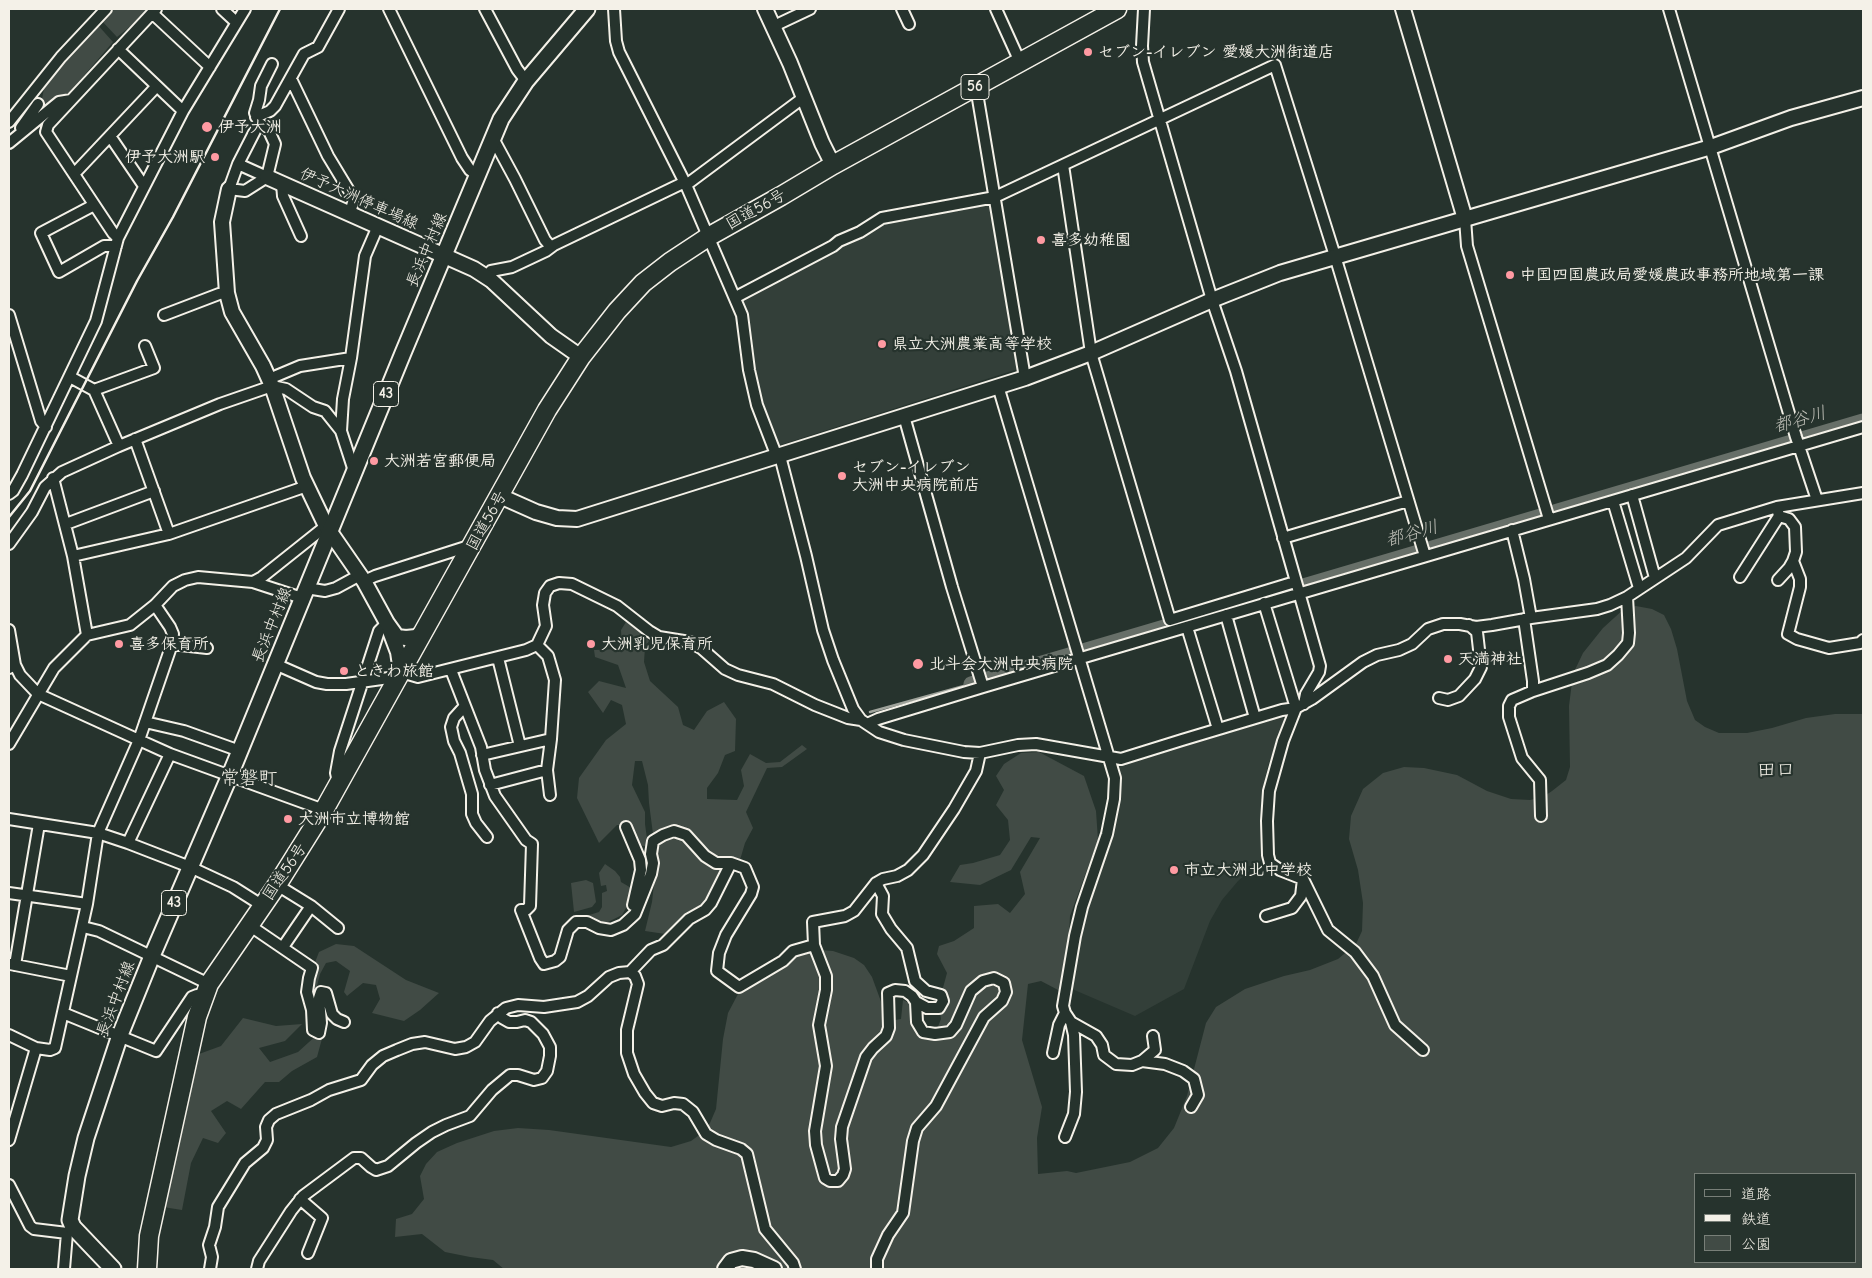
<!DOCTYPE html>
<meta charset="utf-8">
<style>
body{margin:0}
#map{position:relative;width:1872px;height:1278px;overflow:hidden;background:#26332d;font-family:"Comic Neue","Klee One",sans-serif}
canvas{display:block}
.frame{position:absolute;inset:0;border:10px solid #f4f1e8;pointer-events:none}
.legend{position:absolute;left:1694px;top:1173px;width:162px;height:90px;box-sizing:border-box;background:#26332d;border:1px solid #787f78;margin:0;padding:6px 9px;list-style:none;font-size:15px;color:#f4f1e8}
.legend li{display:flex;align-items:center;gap:10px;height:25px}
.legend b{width:25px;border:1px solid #787f78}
</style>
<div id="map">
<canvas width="1872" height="1278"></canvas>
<div class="frame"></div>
<ul class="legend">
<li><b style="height:6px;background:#26332d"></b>道路</li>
<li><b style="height:6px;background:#f4f1e8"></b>鉄道</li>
<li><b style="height:14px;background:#414b45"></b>公園</li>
</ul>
</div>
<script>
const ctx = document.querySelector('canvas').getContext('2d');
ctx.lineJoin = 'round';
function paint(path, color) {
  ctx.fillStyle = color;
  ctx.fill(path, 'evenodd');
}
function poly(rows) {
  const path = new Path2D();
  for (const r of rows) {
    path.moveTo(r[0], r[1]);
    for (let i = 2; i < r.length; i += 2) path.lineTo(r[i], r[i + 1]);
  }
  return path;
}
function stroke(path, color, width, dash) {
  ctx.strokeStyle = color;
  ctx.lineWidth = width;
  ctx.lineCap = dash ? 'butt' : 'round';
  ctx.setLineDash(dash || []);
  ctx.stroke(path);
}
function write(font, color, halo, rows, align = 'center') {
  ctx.font = font + ' "Comic Neue","Klee One",sans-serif';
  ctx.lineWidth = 4.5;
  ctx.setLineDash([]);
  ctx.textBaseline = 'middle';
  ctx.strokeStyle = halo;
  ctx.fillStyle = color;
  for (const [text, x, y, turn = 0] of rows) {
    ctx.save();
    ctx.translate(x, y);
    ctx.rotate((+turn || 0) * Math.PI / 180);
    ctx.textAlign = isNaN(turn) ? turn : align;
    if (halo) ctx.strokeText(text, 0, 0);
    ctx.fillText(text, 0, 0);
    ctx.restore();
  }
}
paint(poly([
 [991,202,1018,369,777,446,775,445,758,391,748,319,741,297,891,217],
 [1283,716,1284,720,1268,766,1262,791,1263,859,1238,881,1222,900,1210,921,1184,989,1135,1016,1072,989,1078,937,1119,790,1118,763]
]), '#333f39');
paint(poly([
 [110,9,147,9,131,26,117,37,100,19],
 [96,23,113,42,69,93,54,98,40,110,45,83],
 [1636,606,1652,609,1664,615,1671,629,1677,649,1687,701,1695,720,1705,727,1719,733,1747,733,1772,728,1806,718,1835,714,1863,714,1863,1269,504,1269,493,1260,470,1257,445,1252,422,1234,395,1237,396,1219,412,1214,424,1199,420,1176,426,1164,437,1152,457,1143,494,1131,518,1128,549,1130,671,1147,691,1141,702,1133,710,1123,716,1109,723,1039,728,1013,738,994,763,967,780,956,807,949,833,951,854,958,864,965,872,977,883,1007,886,1034,889,1021,901,1019,903,1000,911,1004,917,1022,935,1034,941,1019,939,1008,941,995,947,973,937,954,939,946,954,941,974,928,974,906,998,904,1010,913,1025,894,1020,872,1040,838,1031,837,1011,870,980,885,950,882,960,865,973,863,1000,855,1010,840,1008,820,996,805,1004,790,996,776,1004,764,1021,753,1039,752,1084,776,1096,811,1098,840,1070,916,1068,954,1060,991,1041,981,1028,984,1022,1040,1042,1107,1037,1138,1038,1174,1067,1171,1076,1173,1130,1162,1158,1148,1174,1128,1187,1096,1206,1023,1216,1007,1245,989,1284,976,1310,970,1338,959,1356,944,1362,931,1363,903,1358,870,1349,839,1351,816,1363,789,1383,773,1404,767,1424,768,1457,775,1487,791,1511,799,1530,800,1543,797,1552,791,1566,780,1570,767,1569,706,1573,674,1583,653,1603,628,1625,608],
 [1696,1174,1856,1174,1856,1262,1696,1262],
 [626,622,642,633,649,641,645,647,644,662,650,681,678,707,683,725,694,730,707,711,724,702,736,719,735,751,725,755,718,773,707,788,707,799,737,800,744,786,741,770,750,754,766,763,780,762,802,745,807,749,782,767,767,768,746,812,753,828,745,843,740,860,730,861,703,907,672,935,645,931,652,902,655,875,654,842,649,803,648,785,642,761,635,761,632,785,645,812,645,824,648,846,643,846,636,841,629,825,617,825,599,843,577,798,579,778,606,740,626,724,622,705,611,700,603,713,588,692,599,681,626,688,618,665,595,657,594,650,622,649,621,630],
 [605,864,615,871,620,877,621,882,633,889,626,908,622,915,608,922,602,922,586,916,599,912,602,907,602,893,607,891,606,885,601,886,599,873],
 [586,880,593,883,596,902,592,907,574,912,571,883],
 [336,944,354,946,406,980,439,993,420,1010,404,1021,372,1013,380,999,376,985,363,983,347,996,344,992,350,971,336,961,326,963,320,974,315,994,307,992,309,978,319,952],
 [243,1018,276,1026,302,1024,285,1041,259,1048,270,1062,298,1052,319,1033,323,1035,317,1057,292,1071,279,1082,265,1082,241,1109,227,1101,211,1111,226,1133,218,1143,203,1138,191,1163,182,1210,163,1207,183,1129,199,1054,221,1046]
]), '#414b45');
stroke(poly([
 [870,712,971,684]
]), '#9fa39b', 2.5);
stroke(poly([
 [971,684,1863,421]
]), '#676f68', 15);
const street = poly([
 [222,9,236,22],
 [389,9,462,158,470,170,477,175],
 [485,9,517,69,526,81],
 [614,9,616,41,619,52,686,185,742,315,749,370,757,405,777,457],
 [902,9,909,24],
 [996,9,1020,62],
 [1144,9,1142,46,1143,62,1212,300,1236,371,1320,666,1319,672,1306,694,1304,704],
 [1669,9,1796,437,1817,500],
 [152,13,210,67],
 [774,26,810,9],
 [118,49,183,111],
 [291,79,328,156,354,199,350,213],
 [976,87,1025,378],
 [256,117,270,111,275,106,304,54,318,47,339,9],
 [9,122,61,57,106,9],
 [259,123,238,164,229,189,245,191,267,177,275,144,269,131,259,123,255,113,259,100,261,86,272,64],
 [21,128,38,104],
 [110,136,144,186],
 [492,140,495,142,515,179,545,240,551,247],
 [9,143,59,102,71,100],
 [238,164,267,177],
 [1063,165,1091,353,1170,620,1295,582],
 [74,174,156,87],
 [282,184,283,196,301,236],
 [686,185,803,98],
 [94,205,41,233,59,272,104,246,116,246],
 [1465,219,1467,246,1549,519],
 [118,238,113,233,46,132,48,125,156,9],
 [486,277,491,271,512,267,546,251,554,245,685,182],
 [736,297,833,246,839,241,860,232,882,218,995,197,1275,65,1335,256,1425,556],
 [9,315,41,421,46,427],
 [164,315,219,294,227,293],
 [70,377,94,390,119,446],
 [269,379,300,366,351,358],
 [998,386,1115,778,1114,799,1107,834,1082,907,1075,936,1063,1006,1065,1013,1071,1022,1096,1036,1102,1045,1104,1055,1116,1064,1132,1065,1142,1061,1165,1064,1183,1071,1194,1079,1198,1095,1191,1107],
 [94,390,154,368,145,346],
 [904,416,952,587,983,687],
 [135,439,169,534],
 [780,456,806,556,823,630,833,660,853,709,861,720,879,732,904,740,964,752,980,753,1018,745,1036,744,1121,759,1182,740,1282,710,1296,708,1312,699,1363,662,1377,655,1399,650,1412,644,1428,629,1443,624,1460,624,1476,627,1492,625,1531,618,1597,609,1610,605,1627,597,1686,558,1718,525,1777,507,1863,493],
 [354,471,341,431,343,399,351,358,365,256,378,226],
 [53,478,73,556,87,635],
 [9,494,13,491,22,475,96,321,118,238,183,111,245,9],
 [1632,495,1655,578],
 [1613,501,1639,588],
 [66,524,154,491],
 [1512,530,1524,579,1531,618],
 [1283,538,1408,501],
 [9,544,32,512,45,487,62,472,119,446,220,404,272,386,286,389,313,407,325,411,341,431],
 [73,556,169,534,307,486],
 [1793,561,1800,579,1800,587,1788,634,1797,639,1829,648,1860,643,1863,640],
 [1740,577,1779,516,1777,507],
 [1778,580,1789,568,1793,561,1796,552,1795,527,1789,519,1779,516],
 [364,581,375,576,472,545],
 [253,582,302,598],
 [306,588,325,591,336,588,360,575],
 [1264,603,1296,708,1283,741,1269,791,1267,821,1268,855,1270,863,1280,870,1303,879,1328,930,1355,952,1373,976,1395,1025,1423,1050],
 [1226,615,1255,718],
 [1524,619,1533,681,1533,691,1512,700,1509,706,1509,717,1522,758,1540,780,1541,816],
 [1187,627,1218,729],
 [9,630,15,665],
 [172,644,207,648],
 [498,658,520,746],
 [275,664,316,682,327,684,346,684,389,678,396,681],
 [9,668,15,665,20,675,38,694,139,740,170,754,324,810],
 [451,670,481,747,485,770,495,796,526,840,532,844,530,906,526,910,521,910,540,958,544,964,555,961,560,957,568,930,576,922,587,922,599,928,611,930,623,925,635,914,651,874,653,863,651,854,653,841,663,835,674,831,686,835,705,856,716,863,731,863],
 [401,672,418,677,526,650,537,645,546,626,543,605,545,593,550,586,559,583,572,584,617,606,649,631,659,637,690,642,701,648,725,669,738,675,773,684,815,705,848,718,861,720],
 [1533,691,1588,673,1607,665,1618,655,1628,643,1629,633,1627,597],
 [1439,698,1448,700,1459,696,1475,679,1481,667,1477,632,1469,625],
 [464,707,454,718,451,727,454,741,460,753,472,794,472,814,476,823,487,837],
 [145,722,184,731,240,751],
 [867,724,878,719,983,687,1863,427],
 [9,744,54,668,87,635,130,625,155,605,173,586,185,580,198,577,253,582,262,577,326,526],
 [482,755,551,739,555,680,548,656,537,645],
 [338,782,336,773,340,751,379,631,387,623],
 [490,785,547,770],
 [550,795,547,770,551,739],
 [9,819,98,833,128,843,190,867,233,887,263,906],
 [626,827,640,860,641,870,633,905],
 [128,843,170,754],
 [876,883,883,896,882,914,891,929,907,948,915,981,926,991,941,995,943,1001,939,1008,927,1008,916,1002],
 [277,885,311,906,338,928],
 [9,893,87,904],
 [1266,916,1292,908,1301,896,1303,879],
 [249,925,312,968,309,978,307,992,312,1010,313,1030,319,1033,321,1023,319,998,321,992,326,993,332,1014,337,1019,344,1022],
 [83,927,99,931,209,984],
 [283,947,311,906],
 [10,964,71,976],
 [15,965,39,824],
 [630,972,651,950,663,945,689,919,705,910,711,903,731,863,745,868,753,887,751,894,726,935,719,953,717,971,739,987,783,961,793,951,814,945],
 [63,1013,156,1051,192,997,197,995,204,996],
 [9,1035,36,1048,50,1050,55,1048,87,904,98,833,139,740,172,644,173,634,170,627,155,605],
 [1053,1053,1059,1025,1065,1013],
 [1142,1061,1155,1050,1153,1036],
 [1065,1137,1074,1114,1076,1092,1074,1035,1071,1022],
 [9,1140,36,1048],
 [9,1185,30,1226,34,1229,67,1233,73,1227],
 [300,1199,322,1218,308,1253],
 [64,1269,67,1233],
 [210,1269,212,1257,209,1245,215,1227,218,1207,245,1163,263,1148,267,1140,266,1127,269,1120,276,1114,311,1100,329,1090,361,1080,372,1065,383,1056,397,1050,412,1044,425,1042,455,1049,466,1047,475,1042,490,1021,506,1008,518,1005,544,1007,577,1002,588,996,609,977,619,973,630,972,635,976,638,984,627,1030,627,1053,634,1074,645,1093,653,1103,662,1106,674,1103,683,1104,693,1112,706,1134,716,1140,741,1149,747,1154,765,1229,793,1263,795,1269],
 [257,1269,259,1261,291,1211,303,1196,354,1158,361,1158,371,1167,376,1170,388,1166,416,1143,432,1132,446,1125,470,1116,492,1090,510,1075,518,1075,534,1080,542,1078,547,1071,550,1056,550,1047,543,1034,531,1022,525,1020,517,1022,509,1022,502,1018,498,1013],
 [877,1269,877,1259,888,1235,903,1213,913,1141,917,1128,936,1106,984,1017,1002,1001,1006,992,1004,983,994,978,983,981,971,991,956,1025,950,1032,935,1034,923,1032,917,1022,916,1002,912,996,905,991,895,990,888,993,889,1028,886,1036,873,1048,866,1057,842,1127,841,1139,845,1169,843,1175,838,1181,830,1181,825,1178,816,1145,815,1131,826,1066,819,1025,826,990,826,976,814,945,813,922,845,916,854,911,876,883,883,879,897,876,908,870,923,855,954,809,976,771,980,753]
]);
const secondary = poly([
 [765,9,790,63,822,143,833,165],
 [1403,9,1465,219],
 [267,177,474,269,491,280,551,336,581,357],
 [229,189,222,222,227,293,232,312,263,366,272,386,303,478,326,526,364,581,387,623,397,637,406,638,416,637,423,632],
 [500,496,536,512,557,518,577,519,1025,378,1091,353,1212,300,1280,273,1711,147,1791,118,1863,98],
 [390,631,398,652,401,672],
 [725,1269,731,1261,742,1258,754,1260,774,1269]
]);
const primary = poly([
 [113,1269,73,1227,70,1220,77,1176,86,1138,120,1035,152,956,230,775,403,353,501,119,526,81,587,9]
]);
const highway = poly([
 [147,1269,149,1236,197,1017,209,984,277,885,324,810,547,410,581,357,617,311,643,283,670,262,708,237,781,196,833,165,1117,9]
]);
stroke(street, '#f4f1e8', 14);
stroke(secondary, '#f4f1e8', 18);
stroke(primary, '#f4f1e8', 19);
stroke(highway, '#f4f1e8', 21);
stroke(street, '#26332d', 10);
stroke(secondary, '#26332d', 14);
stroke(primary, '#26332d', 15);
stroke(highway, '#26332d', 18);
stroke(poly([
 [9,517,30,491,137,281,173,217,280,9]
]), '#f4f1e8', 2.5);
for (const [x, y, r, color] of [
 [1088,52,5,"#ff9aa2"],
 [207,127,6,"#ff9aa2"],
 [215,157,5,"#ff9aa2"],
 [1041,240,5,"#ff9aa2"],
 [1510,275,5,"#ff9aa2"],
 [882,344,5,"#ff9aa2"],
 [374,461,5,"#ff9aa2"],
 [842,476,5,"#ff9aa2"],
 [119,644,5,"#ff9aa2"],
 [591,644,5,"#ff9aa2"],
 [1448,659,5,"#ff9aa2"],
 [918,664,6,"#ff9aa2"],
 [344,671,5,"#ff9aa2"],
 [288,819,5,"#ff9aa2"],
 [1174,870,5,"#ff9aa2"]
]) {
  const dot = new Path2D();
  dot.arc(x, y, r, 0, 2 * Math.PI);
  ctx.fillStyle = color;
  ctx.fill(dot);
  stroke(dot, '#26332d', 2);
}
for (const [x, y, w] of [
 [975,87,28],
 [386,394,25],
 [174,903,25]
]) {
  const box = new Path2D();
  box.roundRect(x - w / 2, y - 12.5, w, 25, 4);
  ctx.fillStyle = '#26332d';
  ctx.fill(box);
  stroke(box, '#f4f1e8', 1);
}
write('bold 15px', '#f4f1e8', null, [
 ["56",975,87],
 ["43",386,394],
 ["43",174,903]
]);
write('bold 16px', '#f4f1e8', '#26332d', [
 ["セブン-イレブン 愛媛大洲街道店",1098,52],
 ["伊予大洲",218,127],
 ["伊予大洲駅",205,157,"right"],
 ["喜多幼稚園",1051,240],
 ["中国四国農政局愛媛農政事務所地域第一課",1520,275],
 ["県立大洲農業高等学校",892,344],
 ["大洲若宮郵便局",384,461],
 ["セブン-イレブン",852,467],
 ["大洲中央病院前店",852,485],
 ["喜多保育所",129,644],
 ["大洲乳児保育所",601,644],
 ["天満神社",1458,659],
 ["北斗会大洲中央病院",929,664],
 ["ときわ旅館",354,671],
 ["大洲市立博物館",298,819],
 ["市立大洲北中学校",1184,870]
], 'left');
write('16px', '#f4f1e8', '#26332d', [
 ["伊予大洲停車場線",359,199,24],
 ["国道56号",756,210,-29],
 ["長浜中村線",427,250,-67],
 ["国道56号",487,521,-61],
 ["長浜中村線",272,625,-68],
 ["国道56号",285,872,-56],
 ["長浜中村線",116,999,-69]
]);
write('italic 18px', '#bcbdb5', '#26332d', [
 ["都谷川",1800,420,-16],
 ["都谷川",1412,534,-16]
]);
write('19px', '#f4f1e8', '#26332d', [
 ["田口",1776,771],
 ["常磐町",249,779]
]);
</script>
